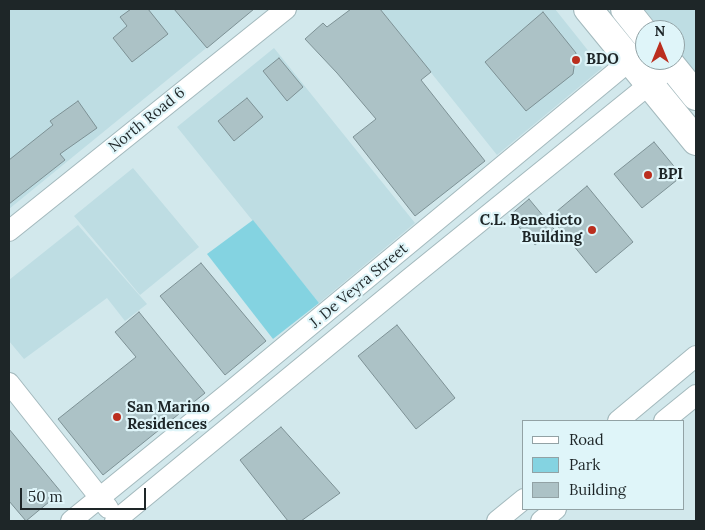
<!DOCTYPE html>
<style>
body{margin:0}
#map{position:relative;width:705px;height:530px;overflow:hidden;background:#d2e8ec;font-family:Lora,serif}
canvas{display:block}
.frame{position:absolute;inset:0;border:10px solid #1e2628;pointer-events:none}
.legend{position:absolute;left:522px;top:420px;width:162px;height:90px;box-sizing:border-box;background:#dff5f9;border:1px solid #92a2a5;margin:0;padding:6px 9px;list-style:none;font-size:15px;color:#1e2628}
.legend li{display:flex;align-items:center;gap:10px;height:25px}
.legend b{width:25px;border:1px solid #92a2a5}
.north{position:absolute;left:635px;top:20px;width:50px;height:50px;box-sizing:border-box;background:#dff5f9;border:1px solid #92a2a5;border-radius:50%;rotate:0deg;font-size:14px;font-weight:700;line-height:20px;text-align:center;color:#1e2628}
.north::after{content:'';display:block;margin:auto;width:18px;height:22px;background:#bb2e1e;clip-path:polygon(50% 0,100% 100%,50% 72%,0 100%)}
.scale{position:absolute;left:20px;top:488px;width:126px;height:22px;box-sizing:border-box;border:2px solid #1e2628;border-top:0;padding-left:6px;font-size:15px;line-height:18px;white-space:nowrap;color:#1e2628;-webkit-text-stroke:4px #dff5f9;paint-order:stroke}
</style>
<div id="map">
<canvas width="705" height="530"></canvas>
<div class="frame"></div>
<ul class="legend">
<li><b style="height:6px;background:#fff"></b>Road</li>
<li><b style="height:14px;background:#84d3e1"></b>Park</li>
<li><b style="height:14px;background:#acc2c6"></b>Building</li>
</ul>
<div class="north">N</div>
<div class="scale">50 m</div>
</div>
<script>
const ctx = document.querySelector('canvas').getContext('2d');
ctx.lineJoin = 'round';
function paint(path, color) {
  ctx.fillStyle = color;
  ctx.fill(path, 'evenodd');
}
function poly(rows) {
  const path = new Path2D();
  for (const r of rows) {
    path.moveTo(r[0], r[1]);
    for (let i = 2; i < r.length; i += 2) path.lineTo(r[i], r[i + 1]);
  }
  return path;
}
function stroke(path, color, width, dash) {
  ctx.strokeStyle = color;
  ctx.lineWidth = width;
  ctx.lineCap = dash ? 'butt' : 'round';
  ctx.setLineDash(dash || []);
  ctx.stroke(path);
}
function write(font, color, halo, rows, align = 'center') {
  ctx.font = font + ' Lora,serif';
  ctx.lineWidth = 4.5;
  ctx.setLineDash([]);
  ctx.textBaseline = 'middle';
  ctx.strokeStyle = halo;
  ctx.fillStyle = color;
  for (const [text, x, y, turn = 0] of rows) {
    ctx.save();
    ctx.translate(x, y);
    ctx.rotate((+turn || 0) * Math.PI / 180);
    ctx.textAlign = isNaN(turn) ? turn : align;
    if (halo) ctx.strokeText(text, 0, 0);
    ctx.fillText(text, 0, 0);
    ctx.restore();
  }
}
paint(poly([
 [9,9,254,9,9,209],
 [380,9,555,9,602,68,497,155],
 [644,9,696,9,696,73,675,47,675,30,661,30],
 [274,48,415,223,319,303,177,127],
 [133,168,199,247,140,295,74,216],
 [78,225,147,304,125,321,107,298,24,359,9,341,9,280]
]), '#bedde3');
paint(poly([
 [253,220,319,303,273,339,207,254]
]), '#84d3e1');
const building = poly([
 [131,9,148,9,168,34,132,62,113,38,127,26,120,17,131,9],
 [174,9,254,9,207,48,174,9],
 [351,9,380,9,431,72,421,80,485,161,415,216,353,137,376,119,337,73,305,39,323,23,327,27,351,9],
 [543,12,576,53,573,74,526,111,485,62,543,12],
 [279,58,303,87,287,101,263,71,279,58],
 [247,98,263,117,234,141,218,121,247,98],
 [78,101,97,128,60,154,65,160,9,204,9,160,53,125,50,121,78,101],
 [654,142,682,176,642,208,614,174,654,142],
 [587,186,633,242,596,273,550,217,587,186],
 [529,199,554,229,535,245,509,216,529,199],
 [201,263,266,341,225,375,160,296,201,263],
 [139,312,205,393,103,475,58,419,136,357,115,332,139,312],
 [397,325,455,398,416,429,358,356,397,325],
 [281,427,340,493,301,521,288,521,240,460,281,427],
 [9,429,61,492,26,521,9,501,9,429]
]);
paint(building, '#acc2c6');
stroke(building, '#7d9195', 1);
const minor = poly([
 [9,231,286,9],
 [9,383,108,508],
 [618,421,696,356],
 [664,421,696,395],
 [71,521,231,391,645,48],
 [115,521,409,279,672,66],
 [497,521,524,499],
 [541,521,556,509]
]);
const primary = poly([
 [588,9,696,141],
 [625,9,645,34],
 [667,60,696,96]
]);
stroke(minor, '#a3b9bd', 22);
stroke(primary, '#a3b9bd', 30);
stroke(minor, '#fff', 20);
stroke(primary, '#fff', 28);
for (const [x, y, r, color] of [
 [576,60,5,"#bb2e1e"],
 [648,175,5,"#bb2e1e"],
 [592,230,5,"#bb2e1e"],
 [117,417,5,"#bb2e1e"]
]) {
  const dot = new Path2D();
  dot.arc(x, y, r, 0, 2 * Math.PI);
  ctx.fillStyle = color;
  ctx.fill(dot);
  stroke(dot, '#dff5f9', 2);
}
write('bold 15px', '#1e2628', '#dff5f9', [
 ["BDO",586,60],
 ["BPI",658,175],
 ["C.L. Benedicto",582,221,"right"],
 ["Building",582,238,"right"],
 ["San Marino",127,408],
 ["Residences",127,425]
], 'left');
write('15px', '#1e2628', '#dff5f9', [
 ["North Road 6",147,120,-39],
 ["J. De Veyra Street",359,286,-40]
]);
</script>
